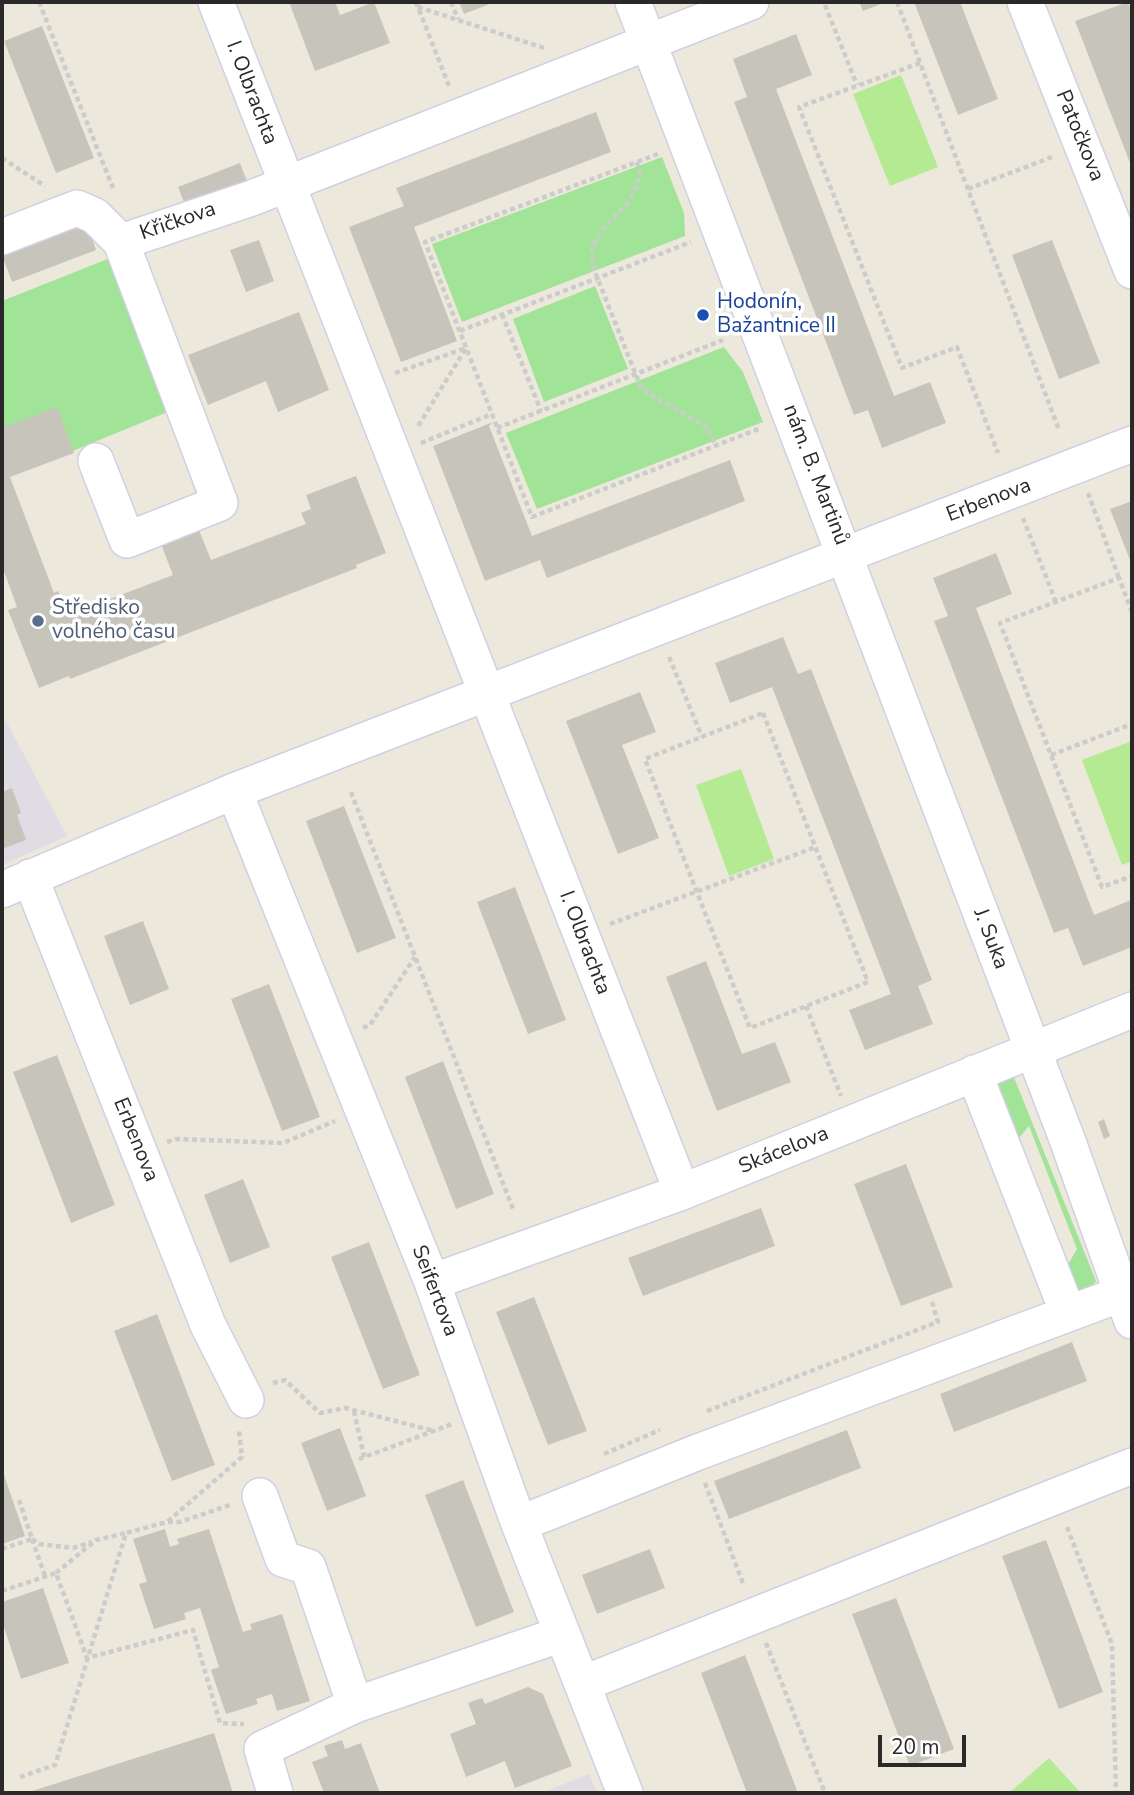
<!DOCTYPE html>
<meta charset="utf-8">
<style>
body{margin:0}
#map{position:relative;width:1134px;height:1795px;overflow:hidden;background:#ece8db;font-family:"Nunito Sans",sans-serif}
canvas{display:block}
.frame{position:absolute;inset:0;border:4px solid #292929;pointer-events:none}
.scale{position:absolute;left:878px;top:1735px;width:88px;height:32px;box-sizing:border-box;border:4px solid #292929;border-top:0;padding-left:9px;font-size:21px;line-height:24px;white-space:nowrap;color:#292929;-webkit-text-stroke:5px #fff;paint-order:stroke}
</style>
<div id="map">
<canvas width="1134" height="1795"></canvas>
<div class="frame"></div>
<div class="scale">20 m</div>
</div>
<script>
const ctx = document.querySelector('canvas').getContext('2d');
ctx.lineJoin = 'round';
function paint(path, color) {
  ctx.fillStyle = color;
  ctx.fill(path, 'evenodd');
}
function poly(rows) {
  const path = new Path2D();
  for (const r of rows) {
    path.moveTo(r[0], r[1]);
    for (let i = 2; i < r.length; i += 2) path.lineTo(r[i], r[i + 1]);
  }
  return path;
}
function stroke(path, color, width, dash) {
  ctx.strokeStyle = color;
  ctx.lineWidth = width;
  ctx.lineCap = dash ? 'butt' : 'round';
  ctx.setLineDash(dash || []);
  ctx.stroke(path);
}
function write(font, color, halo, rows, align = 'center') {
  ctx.font = font + ' "Nunito Sans",sans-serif';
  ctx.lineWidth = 7;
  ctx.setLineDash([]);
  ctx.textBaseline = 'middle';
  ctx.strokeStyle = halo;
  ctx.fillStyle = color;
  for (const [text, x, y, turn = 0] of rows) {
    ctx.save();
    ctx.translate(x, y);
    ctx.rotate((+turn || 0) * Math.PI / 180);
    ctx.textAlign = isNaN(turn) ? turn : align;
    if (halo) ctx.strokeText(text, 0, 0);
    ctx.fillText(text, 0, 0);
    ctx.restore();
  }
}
paint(poly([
 [2,720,6,721,67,836,2,865],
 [589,1774,597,1793,541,1793]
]), '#e0dce4');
paint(poly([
 [662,157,684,213,685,236,462,322,432,244],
 [110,258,170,411,2,480,2,301],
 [595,286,628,369,544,402,513,319],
 [724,347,743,372,763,422,537,509,506,433],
 [1009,1073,1013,1075,1096,1281,1085,1296,1079,1294,1063,1273,1077,1249,1029,1126,1012,1146,996,1085]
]), '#a1e397');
paint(poly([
 [901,75,938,167,890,186,853,94],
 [1132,741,1132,861,1122,865,1082,760],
 [741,769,774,859,729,876,696,785],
 [1049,1758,1081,1793,1009,1793]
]), '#b3ea92');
paint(poly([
 [289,2,335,2,340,15,374,2,390,43,315,71],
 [459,2,495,2,464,14],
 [867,2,880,2,881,4,863,11,860,4],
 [914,2,960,2,998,99,958,115],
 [1128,2,1132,13,1132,168,1075,21],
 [42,26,94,158,56,173,4,41],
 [796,34,812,75,776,89,894,396,930,382,946,423,882,448,868,410,854,415,734,102,747,97,733,59],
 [596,112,611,152,414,227,457,341,401,362,349,227,404,206,396,188],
 [240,163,248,184,186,207,178,187],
 [87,224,96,250,12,282,2,255],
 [259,240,274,281,246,292,230,250],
 [1052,240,1100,363,1059,379,1012,255],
 [299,312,329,390,278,412,266,381,208,405,188,355],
 [57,407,74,453,10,477,54,593,58,591,68,615,173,575,161,544,199,530,211,560,306,524,301,513,311,509,306,495,356,476,386,553,356,565,357,568,70,679,69,676,39,688,8,610,17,607,2,566,2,428],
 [493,422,489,426,532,536,730,460,745,501,547,578,540,560,485,581,433,446],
 [1132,501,1132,565,1110,509],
 [996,553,1012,594,976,608,1094,915,1131,900,1132,904,1132,947,1083,966,1068,928,1054,933,934,621,948,616,933,578],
 [783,637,798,674,811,669,932,980,918,986,933,1024,865,1050,849,1010,891,994,772,687,730,703,715,663],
 [640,692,656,732,622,745,659,838,618,854,566,721],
 [12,788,21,813,17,815,26,840,2,849,2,792],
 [344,806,396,938,357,953,306,821],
 [515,887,566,1020,528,1034,477,902],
 [143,921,169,989,130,1005,104,936],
 [706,961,742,1054,775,1042,791,1082,717,1111,666,977],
 [269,984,320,1117,282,1131,231,999],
 [57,1055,115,1205,71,1223,13,1072],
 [443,1061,494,1194,456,1209,405,1077],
 [1104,1119,1110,1136,1104,1139,1098,1122],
 [906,1164,953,1287,901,1306,854,1184],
 [243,1179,270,1247,230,1263,204,1195],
 [761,1208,775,1246,643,1296,628,1258],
 [369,1242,420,1375,383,1389,331,1257],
 [534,1297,587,1431,548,1445,496,1312],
 [157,1314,215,1465,172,1481,114,1331],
 [1072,1342,1087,1381,954,1432,940,1394],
 [340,1428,366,1496,327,1511,301,1443],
 [847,1430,861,1468,729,1519,714,1481],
 [2,1469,25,1536,2,1544],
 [463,1480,514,1612,476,1627,425,1495],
 [165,1529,170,1547,179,1544,177,1539,209,1529,243,1632,252,1629,250,1624,282,1614,310,1701,277,1711,272,1694,256,1699,258,1704,226,1714,211,1670,219,1667,200,1608,184,1613,186,1619,154,1629,139,1584,147,1582,133,1539],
 [1046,1540,1103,1692,1059,1709,1002,1556],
 [650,1549,665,1588,597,1614,582,1575],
 [43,1588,69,1663,21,1679,2,1621,2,1602],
 [896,1598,954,1749,910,1766,852,1614],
 [745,1655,798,1793,747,1793,701,1673],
 [528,1687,543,1694,572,1766,515,1788,505,1761,466,1777,450,1734,476,1724,468,1703,482,1698,485,1704],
 [214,1733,233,1793,26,1793],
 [342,1740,345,1749,361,1743,380,1793,324,1793,312,1762,328,1756,324,1746]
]), '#c7c5bb');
const minor = poly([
 [216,2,682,1192],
 [633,2,1067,1139,1132,1321],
 [1025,2,1132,271],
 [2,237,77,208,95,216,121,242,252,198,751,2],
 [96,461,127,540,220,503,121,242],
 [234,791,432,1282,519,1524,625,1793],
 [30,877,208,1325,246,1400],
 [2,890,234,791,1132,444],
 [974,1073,1068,1313],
 [432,1282,682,1192,1132,1010],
 [260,1496,283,1559,308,1567,355,1705],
 [519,1524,698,1452,1132,1290],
 [582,1684,1132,1466],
 [275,1793,262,1749,355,1705,562,1634]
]);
stroke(minor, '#d1d0e3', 38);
stroke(poly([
 [39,2,113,188],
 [416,2,449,86],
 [451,2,458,19],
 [897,2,1059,430],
 [825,5,857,85],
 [418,7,544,48],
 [920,63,799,107,902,368,957,347,998,453],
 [658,154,425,242,532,517,761,428],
 [2,158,45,186],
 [637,162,640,172,637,186,628,202,600,232,592,250,593,267,642,390,707,427,716,446],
 [968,189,1052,157],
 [502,314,541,411],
 [460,331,691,242],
 [395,373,466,348,417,428],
 [497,428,723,340],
 [421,443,492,414],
 [1088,493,1119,578],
 [1023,518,1056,602],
 [1132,612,1119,578,1000,623,1102,887,1132,876],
 [669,657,702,737],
 [763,713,868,982,750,1028,645,759,763,713],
 [1051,755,1132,724],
 [351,792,513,1209],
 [610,924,816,847],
 [806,1006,841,1096],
 [363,1028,370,1025,415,957],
 [167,1142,176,1139,283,1143,335,1121],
 [273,1383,285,1380,320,1413,345,1408,434,1431],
 [354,1411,364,1457],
 [707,1411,938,1322,932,1302],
 [604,1454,660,1430],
 [359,1459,452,1424],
 [705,1483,744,1586],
 [168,1522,180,1522,230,1505],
 [1067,1527,1112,1644,1116,1793],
 [32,1539,39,1544,73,1548,92,1542],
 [32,1539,45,1576],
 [2,1549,32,1539,19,1500],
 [56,1573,96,1540,126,1533],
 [2,1591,56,1573,87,1658,193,1630,220,1723,244,1724],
 [766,1643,825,1793],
 [20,1777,55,1765,126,1533,167,1522,242,1457,239,1431]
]), '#ccc', 4.5, [5, 3.5]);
stroke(minor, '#fff', 35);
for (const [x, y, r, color] of [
 [703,315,7,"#1a4fb4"],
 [38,621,7,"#5c6f8a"]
]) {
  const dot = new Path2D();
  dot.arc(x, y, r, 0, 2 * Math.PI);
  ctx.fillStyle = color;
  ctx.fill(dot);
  stroke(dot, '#fff', 2.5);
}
write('21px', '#292929', '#fff', [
 ["I. Olbrachta",251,93,69],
 ["Patočkova",1079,136,68],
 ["Křičkova",178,222,-19],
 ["nám. B. Martinů",815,475,69],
 ["Erbenova",989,501,-21],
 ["J. Suka",990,939,69],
 ["I. Olbrachta",584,943,69],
 ["Erbenova",135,1140,68],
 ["Skácelova",784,1151,-22],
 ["Seifertova",434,1291,69]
]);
write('21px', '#164399', '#fff', [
 ["Hodonín,",717,303],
 ["Bažantnice II",717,327]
], 'left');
write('21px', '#4e5e75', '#fff', [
 ["Středisko",52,609],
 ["volného času",52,633]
], 'left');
</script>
